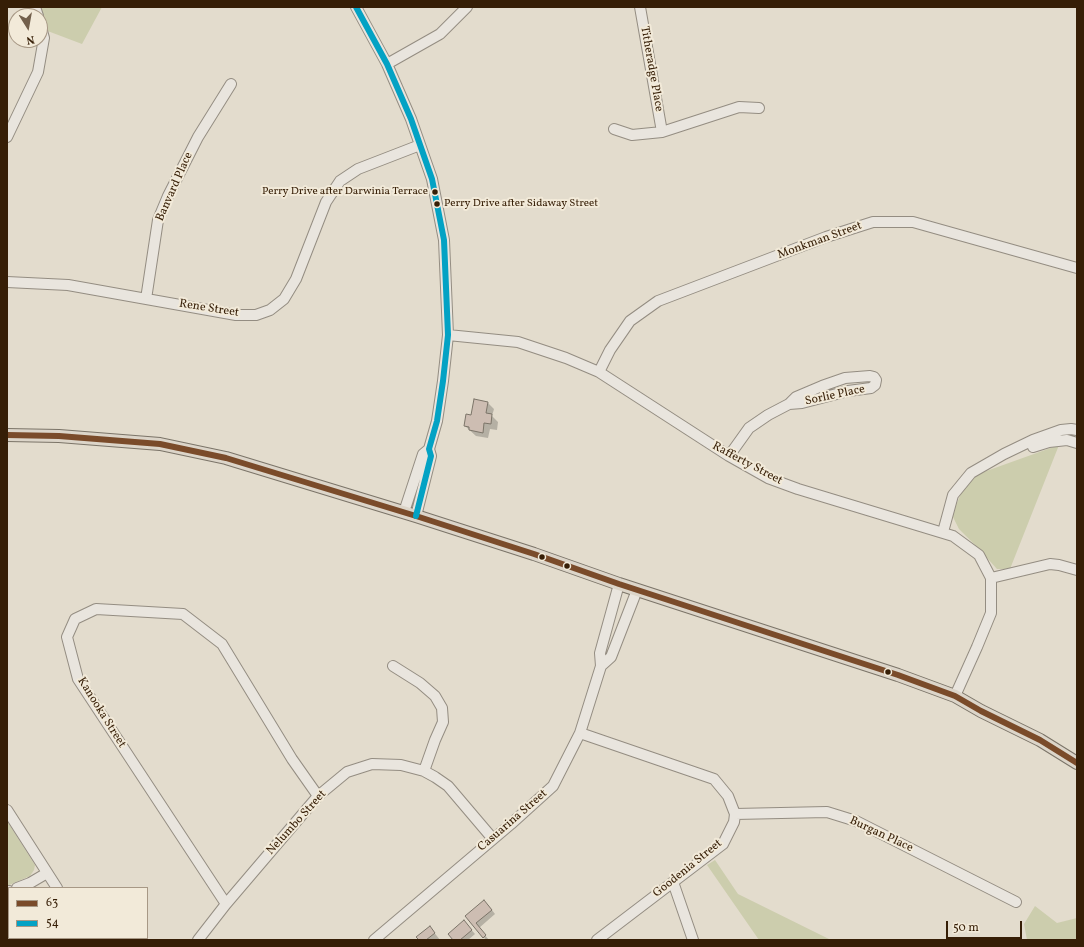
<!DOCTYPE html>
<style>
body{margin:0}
#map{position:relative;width:1084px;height:947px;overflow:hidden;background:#e3dccd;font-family:Vollkorn,serif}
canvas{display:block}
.frame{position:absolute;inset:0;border:8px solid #361e06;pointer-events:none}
.legend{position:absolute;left:8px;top:887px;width:140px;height:52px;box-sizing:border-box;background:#f2ead9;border:1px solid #a79885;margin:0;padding:5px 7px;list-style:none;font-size:12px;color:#361e06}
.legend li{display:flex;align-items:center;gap:8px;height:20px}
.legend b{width:20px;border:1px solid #a79885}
.north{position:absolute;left:8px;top:8px;width:40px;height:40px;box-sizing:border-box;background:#f2ead9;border:1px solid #a79885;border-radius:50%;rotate:169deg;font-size:11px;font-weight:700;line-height:16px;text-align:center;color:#361e06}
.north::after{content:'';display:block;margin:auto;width:14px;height:18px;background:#73604c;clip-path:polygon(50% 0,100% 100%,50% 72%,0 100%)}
.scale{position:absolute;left:946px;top:921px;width:76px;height:18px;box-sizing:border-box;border:2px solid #361e06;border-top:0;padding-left:5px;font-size:12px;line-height:14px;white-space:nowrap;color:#361e06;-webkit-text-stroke:3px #f2ead9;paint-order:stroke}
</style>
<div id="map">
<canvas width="1084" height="947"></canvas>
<div class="frame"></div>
<ul class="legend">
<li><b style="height:5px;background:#7a4b2a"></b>63</li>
<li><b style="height:5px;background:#03a2c4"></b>54</li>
</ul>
<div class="north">N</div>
<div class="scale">50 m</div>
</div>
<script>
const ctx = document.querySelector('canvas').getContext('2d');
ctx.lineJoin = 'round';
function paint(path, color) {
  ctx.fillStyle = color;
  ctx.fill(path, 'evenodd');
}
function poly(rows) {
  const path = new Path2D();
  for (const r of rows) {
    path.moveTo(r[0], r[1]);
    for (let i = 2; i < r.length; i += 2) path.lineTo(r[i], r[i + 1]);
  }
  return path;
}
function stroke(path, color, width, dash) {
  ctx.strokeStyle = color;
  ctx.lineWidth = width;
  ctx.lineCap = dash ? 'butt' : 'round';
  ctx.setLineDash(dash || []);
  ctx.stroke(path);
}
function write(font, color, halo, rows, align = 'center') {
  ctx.font = font + ' Vollkorn,serif';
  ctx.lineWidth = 4;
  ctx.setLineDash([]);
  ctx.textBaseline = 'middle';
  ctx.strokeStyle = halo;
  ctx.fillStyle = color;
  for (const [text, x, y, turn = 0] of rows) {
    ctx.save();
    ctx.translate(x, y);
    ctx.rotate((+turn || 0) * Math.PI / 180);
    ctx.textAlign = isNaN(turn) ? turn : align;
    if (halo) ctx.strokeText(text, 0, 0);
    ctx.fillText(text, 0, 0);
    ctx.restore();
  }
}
paint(poly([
 [38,7,102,7,82,44,45,30],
 [1059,445,1010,569,997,569,979,549,959,529,952,515,962,491,978,474],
 [7,821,35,865,34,870,30,876,7,886],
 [715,860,738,894,831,940,759,940,707,865],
 [1035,906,1057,923,1077,918,1077,940,1027,940,1024,924]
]), '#cccdad');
paint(poly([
 [488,403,494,409,492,416,498,422,497,430,490,429,488,438,476,436,465,426,472,416],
 [488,905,495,914,479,928,489,940,486,940,466,916],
 [467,925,475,934,468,940,454,940],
 [433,931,440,940,420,940]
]), '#0003');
const building = poly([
 [474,399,488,402,486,413,492,414,491,424,484,423,483,433,469,430,469,427,464,426,466,414,471,415,474,399],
 [484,900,492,910,476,923,486,935,483,938,465,916,484,900],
 [464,920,472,930,460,940,453,940,448,934,464,920],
 [430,926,435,933,426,940,419,940,416,937,430,926]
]);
paint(building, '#cdbdb2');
stroke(building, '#7b7468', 1);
const minor = poly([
 [35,7,38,16],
 [356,7,387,64,411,119,432,179,444,240,448,335,443,381,437,421,429,449,431,456,416,516],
 [640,7,662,132],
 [387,64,440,34,467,7],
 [614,129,632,135,662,132,739,107,759,108],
 [7,137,38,72,44,38,40,24],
 [7,282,68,285,236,315,256,315,270,310,284,299,296,279,326,202,340,181,358,169,420,145],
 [146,299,158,220,168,196,198,137,231,84],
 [448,335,518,342,566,358,599,372,729,456,768,478,798,489,953,536,979,555,991,578,991,613,977,647,955,696],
 [599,372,610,350,630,321,658,301,826,237,873,222,913,222,1077,268],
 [1033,447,1049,442,1067,440,1077,443],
 [729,456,749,428,768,415,789,404,796,397,822,386,845,378,870,376,874,377,876,380,875,385,871,388,848,391,802,403,789,404],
 [404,512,423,454,429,449],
 [943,532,953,495,971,473,1004,454,1033,440,1061,430,1071,429,1077,430],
 [991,578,1050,564,1059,565,1077,570],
 [393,666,420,683,435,696,442,708,443,722,435,740,424,771],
 [601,666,611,657,637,590],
 [580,733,714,779,728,796,735,814,734,822,723,844,597,940],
 [7,810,57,888],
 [735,814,827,812,856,821,1016,902],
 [673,882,693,940],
 [17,888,30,883,47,873],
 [7,892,9,891],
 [226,904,78,679,67,637,75,619,96,609,183,614,222,644,292,759,318,796],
 [90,938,91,940],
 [198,940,226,904,318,796,347,772,372,764,401,765,424,771,435,777,448,786,493,839],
 [374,940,511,824,553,786,580,733,601,666,600,653,619,584]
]);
const major = poly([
 [7,435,59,436,160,444,226,458,416,516,534,554,619,584,898,675,955,696,981,711,1040,740,1077,763]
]);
stroke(minor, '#948d82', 12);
stroke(major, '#7b7468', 14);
stroke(minor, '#e9e5de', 10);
stroke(major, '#dcd5c9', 12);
stroke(poly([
 [7,435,59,436,160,444,226,458,416,516,534,554,619,584,898,675,955,696,981,711,1040,740,1077,763]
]), '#7a4b2a', 6);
stroke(poly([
 [356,7,387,64,411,119,432,179,444,240,448,335,443,381,437,421,429,449,431,456,416,516]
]), '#03a2c4', 6);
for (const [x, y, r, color] of [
 [435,192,3.5,"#361e06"],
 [437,204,3.5,"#361e06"],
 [542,557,3.5,"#361e06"],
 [567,566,3.5,"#361e06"],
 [888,672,3.5,"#361e06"]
]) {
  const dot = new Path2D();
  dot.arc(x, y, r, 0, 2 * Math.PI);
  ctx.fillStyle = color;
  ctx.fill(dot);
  stroke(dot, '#f2ead9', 1.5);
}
write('11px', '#361e06', '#f2ead9', [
 ["Perry Drive after Darwinia Terrace",428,192],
 ["Perry Drive after Sidaway Street",444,204,"left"]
], 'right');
write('12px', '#361e06', '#f2ead9', [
 ["Titheradge Place",651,69,80],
 ["Banvard Place",175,187,-66],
 ["Monkman Street",820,241,-20],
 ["Rene Street",209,309,9],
 ["Sorlie Place",835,396,-12],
 ["Rafferty Street",747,464,28],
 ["Kanooka Street",101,713,58],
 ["Casuarina Street",513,821,-41],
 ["Nelumbo Street",297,823,-48],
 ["Burgan Place",881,835,25],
 ["Goodenia Street",688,869,-39]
]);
</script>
